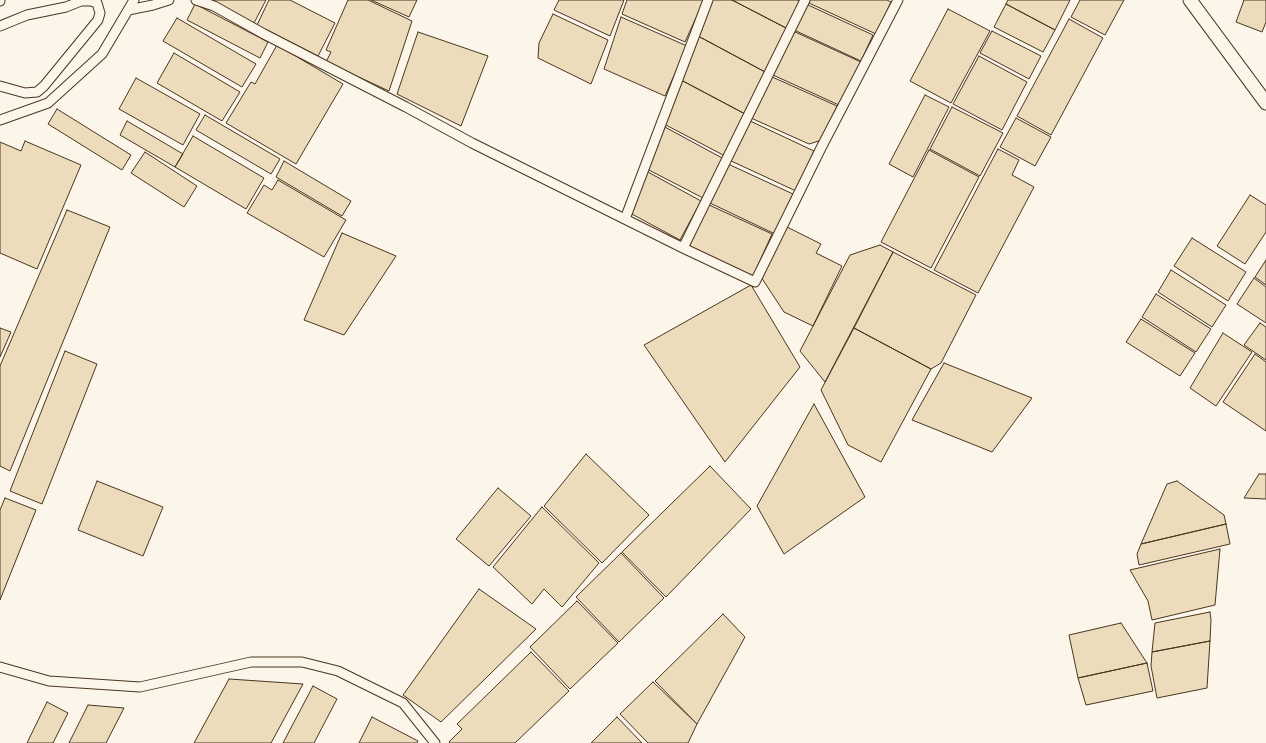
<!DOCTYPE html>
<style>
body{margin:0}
canvas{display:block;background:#fbf6e9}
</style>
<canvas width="1266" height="743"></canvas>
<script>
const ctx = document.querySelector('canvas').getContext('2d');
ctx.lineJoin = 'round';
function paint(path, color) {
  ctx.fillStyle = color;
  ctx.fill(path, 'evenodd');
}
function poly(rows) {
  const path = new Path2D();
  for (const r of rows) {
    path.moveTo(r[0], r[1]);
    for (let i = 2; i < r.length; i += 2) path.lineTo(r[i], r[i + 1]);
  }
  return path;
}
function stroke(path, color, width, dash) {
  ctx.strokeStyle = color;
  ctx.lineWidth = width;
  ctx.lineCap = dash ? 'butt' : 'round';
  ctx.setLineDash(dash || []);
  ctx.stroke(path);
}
const building = poly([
 [208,0,266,0,254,23,208,0],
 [269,0,290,0,335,23,318,56,257,25,269,0],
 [348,0,368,0,412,21,389,91,326,62,331,52,326,50,348,0],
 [371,0,417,0,409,17,371,0],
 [559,0,624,0,610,36,554,10,559,0],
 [627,0,704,0,685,42,622,14,627,0],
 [711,0,732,0,788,29,767,73,698,36,711,0],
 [732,0,797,0,801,2,788,29,732,0],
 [810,0,887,0,891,2,876,34,809,3,810,0],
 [1008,0,1070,0,1055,30,1006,4,1008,0],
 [1080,0,1124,0,1105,35,1071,17,1080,0],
 [1244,0,1266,0,1266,22,1262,32,1236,22,1244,0],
 [195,4,268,42,260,58,187,20,195,4],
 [806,4,873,35,861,61,794,30,806,4],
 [1006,4,1055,30,1043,52,994,27,1006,4],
 [948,9,990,31,951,103,910,81,948,9],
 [553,14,608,40,591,84,538,58,539,43,553,14],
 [621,17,687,46,665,96,604,69,621,17],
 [177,18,256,64,242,87,163,41,177,18],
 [1069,19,1103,38,1051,135,1017,116,1069,19],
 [793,31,861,62,841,106,773,75,793,31],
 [992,31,1041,56,1029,79,980,53,992,31],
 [418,32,488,56,461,126,397,94,418,32],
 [698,36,767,73,747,115,681,80,698,36],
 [277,45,343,84,296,164,226,123,251,82,255,84,277,45],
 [174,53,240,92,222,121,157,83,174,53],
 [979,56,1027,82,1002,130,953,104,979,56],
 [770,76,837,106,822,140,809,144,751,118,770,76],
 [136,78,200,114,183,145,119,109,136,78],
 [681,80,747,115,725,156,664,124,681,80],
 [925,95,949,107,913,177,889,164,925,95],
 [952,107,1003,133,980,176,930,149,952,107],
 [57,109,131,155,122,170,48,124,57,109],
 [205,115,280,159,271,174,196,130,205,115],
 [1016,118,1051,137,1035,166,1000,147,1016,118],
 [748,120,814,151,796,191,729,160,748,120],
 [127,121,183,154,175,167,120,135,127,121],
 [663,126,724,159,703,198,647,169,663,126],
 [193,136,264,178,246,209,175,167,193,136],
 [25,141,81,165,37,269,0,253,0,142,21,151,25,141],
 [998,149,1019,160,1012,175,1034,187,978,293,934,270,998,149],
 [929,150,979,177,931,268,881,242,929,150],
 [145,152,197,186,184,207,131,173,145,152],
 [284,161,351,201,342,216,276,177,284,161],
 [728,164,793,194,775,234,710,203,728,164],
 [646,171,701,201,680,240,630,213,646,171],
 [278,180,346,220,324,257,247,213,264,185,272,190,278,180],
 [1250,195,1266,205,1266,232,1245,264,1217,246,1250,195],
 [707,204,772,234,753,276,688,246,707,204],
 [67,210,110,227,10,471,0,466,0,366,67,210],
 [785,226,821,244,816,253,842,266,813,326,784,312,761,277,785,226],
 [342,233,396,256,344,335,304,320,342,233],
 [1192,238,1246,272,1228,301,1174,266,1192,238],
 [880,245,893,252,825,382,800,351,850,255,880,245],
 [893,252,976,295,941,363,931,369,854,328,893,252],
 [1266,260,1266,285,1255,277,1266,260],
 [1171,270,1226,305,1212,327,1158,292,1171,270],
 [1254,278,1266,287,1266,323,1237,304,1254,278],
 [751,285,800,367,725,462,644,345,751,285],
 [1156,294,1211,329,1196,352,1142,317,1156,294],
 [1141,319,1195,353,1180,376,1126,342,1141,319],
 [1260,323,1266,327,1266,360,1244,345,1260,323],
 [0,328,11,332,0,357,0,328],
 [854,328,931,369,881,462,848,445,821,390,854,328],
 [1223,333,1252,352,1216,406,1190,388,1223,333],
 [65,351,97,364,42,504,10,491,65,351],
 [1255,354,1266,362,1266,431,1223,402,1255,354],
 [944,363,1032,398,992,452,912,420,944,363],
 [814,404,865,497,784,554,757,506,814,404],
 [586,454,649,515,602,563,544,506,586,454],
 [710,466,751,509,666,597,622,552,710,466],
 [1259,474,1266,474,1266,499,1244,498,1259,474],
 [97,481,163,507,143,556,78,530,97,481],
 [1177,481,1224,515,1226,524,1141,544,1167,484,1177,481],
 [498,488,531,516,489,566,456,539,498,488],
 [5,498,36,510,0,600,0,510,5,498],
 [542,507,599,563,562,607,544,589,532,604,493,567,542,507],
 [1226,524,1230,544,1139,565,1137,554,1141,544,1226,524],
 [1220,549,1215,605,1152,620,1148,601,1130,570,1220,549],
 [621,553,664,598,619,642,576,597,621,553],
 [479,589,536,629,441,722,403,695,479,589],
 [577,601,618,643,570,689,530,647,577,601],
 [1210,612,1211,620,1210,641,1152,652,1155,623,1210,612],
 [723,614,745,637,697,724,655,681,723,614],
 [1121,623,1147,663,1078,678,1069,635,1121,623],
 [1210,641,1207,688,1157,698,1151,666,1152,652,1210,641],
 [531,652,569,691,515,743,450,743,449,742,462,729,457,724,531,652],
 [1147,663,1153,691,1086,705,1078,678,1147,663],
 [229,679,303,684,271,743,194,743,229,679],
 [653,682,697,724,688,743,648,743,620,714,653,682],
 [313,686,337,699,314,743,283,743,313,686],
 [47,702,68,713,53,743,27,743,47,702],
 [88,705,124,708,106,743,69,743,88,705],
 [372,717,418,741,417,743,359,743,372,717],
 [617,717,642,743,591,743,617,717]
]);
paint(building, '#ecdcbc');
stroke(building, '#4a3520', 1);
const street = poly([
 [196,0,214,6,264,34,406,107,472,143,683,248,755,282,821,148,898,0],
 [0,1,0,0],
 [128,10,153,5,169,0],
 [0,26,27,15,66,7,81,1,91,1,97,3,100,13,98,20,44,86,37,92,25,93,0,86],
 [0,120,48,103,102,54,134,0],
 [625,219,708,0],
 [683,248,805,0],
 [0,667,49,681,140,687,251,662,302,662,338,671,403,703,435,743]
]);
const secondary = poly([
 [1190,0,1266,103]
]);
stroke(street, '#4a3520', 11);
stroke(secondary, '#4a3520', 15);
stroke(street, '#fbf6e9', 9);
stroke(secondary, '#fbf6e9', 13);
</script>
